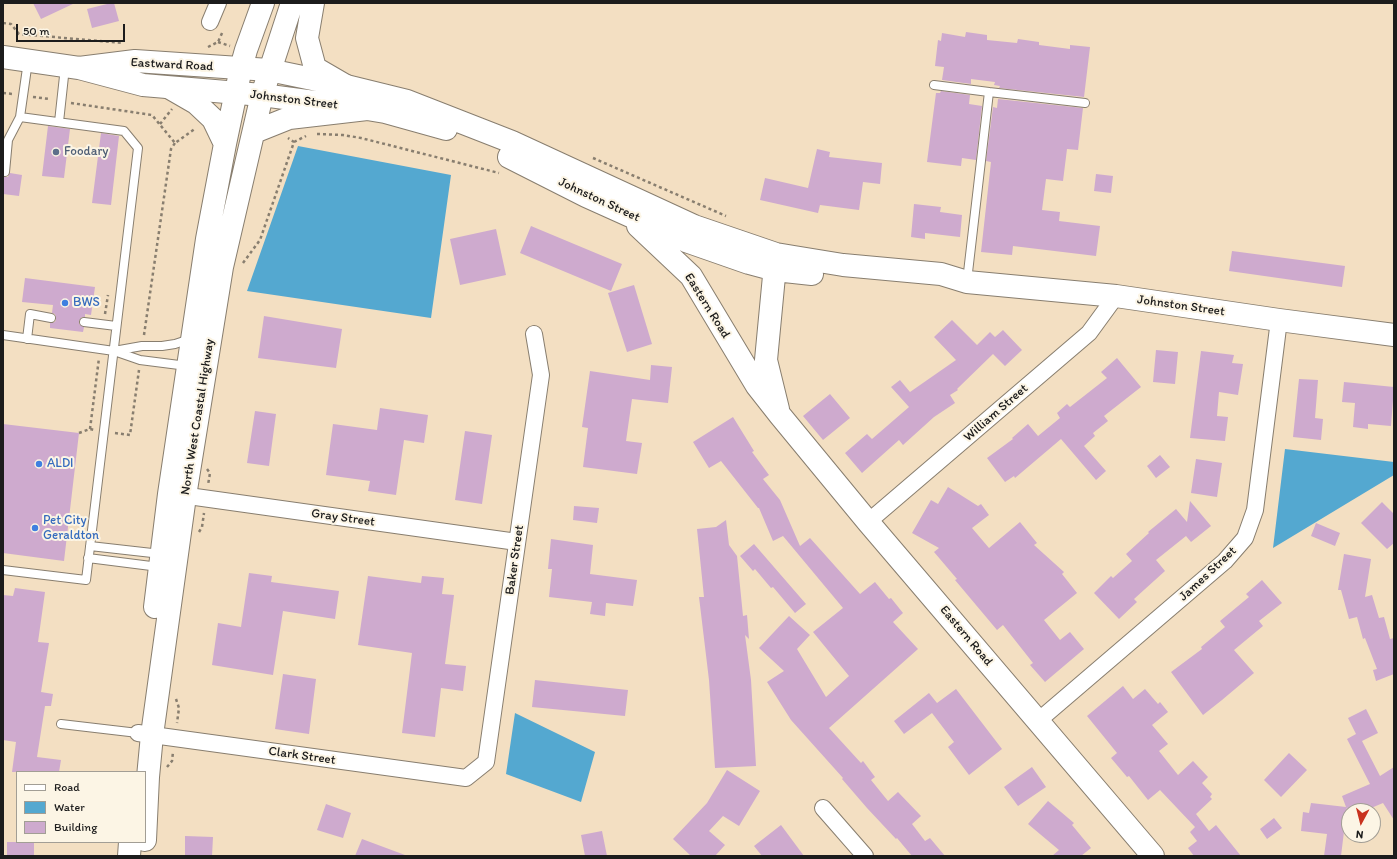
<!DOCTYPE html>
<style>
body{margin:0}
#map{position:relative;width:1397px;height:859px;overflow:hidden;background:#f3dfc2;font-family:Itim,sans-serif}
canvas{display:block}
.frame{position:absolute;inset:0;border:4px solid #1c1c1c;pointer-events:none}
.legend{position:absolute;left:16px;top:771px;width:130px;height:72px;box-sizing:border-box;background:#fcf5e5;border:1px solid #a29e95;margin:0;padding:5px 7px;list-style:none;font-size:12px;color:#1c1c1c}
.legend li{display:flex;align-items:center;gap:8px;height:20px}
.legend b{width:20px;border:1px solid #a29e95}
.north{position:absolute;left:1341px;top:803px;width:40px;height:40px;box-sizing:border-box;background:#fcf5e5;border:1px solid #a29e95;border-radius:50%;rotate:187deg;font-size:11px;font-weight:700;line-height:16px;text-align:center;color:#1c1c1c}
.north::after{content:'';display:block;margin:auto;width:14px;height:18px;background:#c8321e;clip-path:polygon(50% 0,100% 100%,50% 72%,0 100%)}
.scale{position:absolute;left:16px;top:24px;width:109px;height:18px;box-sizing:border-box;border:2px solid #1c1c1c;border-top:0;padding-left:5px;font-size:12px;line-height:14px;white-space:nowrap;color:#1c1c1c;-webkit-text-stroke:3px #fcf5e5;paint-order:stroke}
</style>
<div id="map">
<canvas width="1397" height="859"></canvas>
<div class="frame"></div>
<ul class="legend">
<li><b style="height:5px;background:#fff"></b>Road</li>
<li><b style="height:11px;background:#54a8d0"></b>Water</li>
<li><b style="height:11px;background:#ceaace"></b>Building</li>
</ul>
<div class="north">N</div>
<div class="scale">50 m</div>
</div>
<script>
const ctx = document.querySelector('canvas').getContext('2d');
ctx.lineJoin = 'round';
function paint(path, color) {
  ctx.fillStyle = color;
  ctx.fill(path, 'evenodd');
}
function poly(rows) {
  const path = new Path2D();
  for (const r of rows) {
    path.moveTo(r[0], r[1]);
    for (let i = 2; i < r.length; i += 2) path.lineTo(r[i], r[i + 1]);
  }
  return path;
}
function stroke(path, color, width, dash) {
  ctx.strokeStyle = color;
  ctx.lineWidth = width;
  ctx.lineCap = dash ? 'butt' : 'round';
  ctx.setLineDash(dash || []);
  ctx.stroke(path);
}
function write(font, color, halo, rows, align = 'center') {
  ctx.font = font + ' Itim,sans-serif';
  ctx.lineWidth = 4;
  ctx.setLineDash([]);
  ctx.textBaseline = 'middle';
  ctx.strokeStyle = halo;
  ctx.fillStyle = color;
  for (const [text, x, y, turn = 0] of rows) {
    ctx.save();
    ctx.translate(x, y);
    ctx.rotate((+turn || 0) * Math.PI / 180);
    ctx.textAlign = isNaN(turn) ? turn : align;
    if (halo) ctx.strokeText(text, 0, 0);
    ctx.fillText(text, 0, 0);
    ctx.restore();
  }
}
paint(poly([
 [298,146,451,175,431,318,247,291],
 [1285,449,1394,462,1394,475,1273,548],
 [515,713,595,752,581,802,506,774]
]), '#54a8d0');
paint(poly([
 [33,3,75,3,41,19],
 [111,3,114,3,119,21,92,28,87,9],
 [966,32,987,35,987,40,1017,43,1018,39,1039,42,1039,45,1070,49,1070,45,1090,47,1084,97,999,88,1000,86,994,85,995,82,971,79,971,84,942,80,944,67,935,66,938,40,941,41,942,33,965,37],
 [941,91,970,95,969,104,982,106,976,160,962,158,961,166,927,162,936,93,940,93],
 [998,99,1083,108,1078,150,1067,149,1063,181,1046,179,1042,210,1060,212,1059,221,1100,226,1096,256,1013,246,1012,255,981,252,991,162,986,161,993,107,997,108],
 [48,126,70,129,64,178,42,176],
 [101,133,119,136,111,205,92,203],
 [817,149,830,152,829,157,882,163,880,184,863,182,859,210,820,205,818,213,760,200,765,178,808,188],
 [10,173,22,175,19,196,3,194,3,177,8,177],
 [1096,174,1113,176,1111,193,1094,191],
 [914,204,941,207,940,212,962,215,960,237,925,233,925,239,911,237],
 [531,226,622,264,611,291,520,253],
 [496,229,506,275,460,285,450,239],
 [1232,251,1345,266,1342,287,1229,271],
 [25,278,95,287,91,315,85,314,85,317,82,317,79,321,79,324,84,327,83,332,50,328,50,323,55,322,56,319,55,314,52,313,53,305,22,302],
 [634,285,652,344,627,352,608,293],
 [264,316,342,329,336,368,258,358],
 [952,320,977,345,990,332,995,337,1003,330,1022,350,1005,366,993,354,957,389,958,390,950,395,955,403,934,417,903,445,899,440,862,473,845,453,867,434,872,439,909,407,891,387,900,380,910,392,956,360,934,337],
 [1156,350,1178,352,1175,384,1153,382],
 [1201,351,1234,355,1232,363,1243,364,1238,395,1219,392,1217,416,1228,417,1225,441,1190,438],
 [1117,358,1141,387,1104,416,1108,421,1093,433,1095,436,1084,446,1106,471,1096,480,1061,439,1015,478,1014,476,1005,482,987,458,1013,439,1012,438,1028,424,1038,436,1060,418,1057,413,1067,404,1070,407,1107,378,1101,372],
 [651,365,672,367,668,403,632,399,626,441,642,443,637,474,583,467,588,428,582,427,590,371,650,380],
 [1299,379,1318,380,1315,418,1323,419,1321,440,1293,437],
 [1344,382,1394,387,1391,426,1368,424,1368,429,1353,427,1355,403,1342,402],
 [830,394,850,418,823,440,803,416],
 [380,408,428,415,424,443,404,440,396,495,368,491,370,481,326,475,333,424,377,430],
 [255,411,276,414,269,466,247,463],
 [733,417,754,451,752,452,769,475,763,479,780,500,800,546,810,538,860,594,875,582,889,599,891,598,903,613,893,622,918,649,829,728,861,763,863,761,875,777,871,780,888,801,898,792,921,816,912,824,925,841,930,838,945,856,912,856,897,838,896,839,867,808,842,779,843,778,791,720,767,682,784,671,759,648,789,616,810,635,797,649,826,697,849,676,813,632,843,608,783,536,773,541,759,508,758,508,721,461,709,468,693,442],
 [3,424,79,433,64,561,3,553],
 [465,431,492,435,482,504,455,500],
 [1160,455,1170,467,1156,478,1147,466],
 [1196,459,1222,463,1217,497,1191,493],
 [948,487,978,506,981,504,989,515,972,528,989,548,1020,522,1037,543,1034,545,1064,572,1062,574,1077,593,1044,620,1060,640,1070,632,1084,649,1045,682,1030,665,1033,663,1003,625,997,630,955,580,957,579,934,552,939,548,912,533,931,500,938,504],
 [1190,501,1211,526,1191,542,1186,536,1156,560,1165,571,1134,599,1137,602,1119,619,1094,593,1111,576,1113,578,1132,561,1126,554,1149,533,1148,532,1176,509,1187,522],
 [1382,502,1394,514,1394,543,1387,549,1361,523],
 [574,506,599,508,597,523,573,520],
 [726,520,729,545,737,556,743,616,747,615,749,639,745,635,751,680,756,766,715,768,709,680,699,597,704,597,697,529,716,527],
 [1316,523,1340,533,1335,546,1311,536],
 [551,539,593,545,590,574,637,580,633,606,606,603,605,616,590,614,592,602,549,597,552,569,548,569],
 [754,544,806,604,795,613,773,587,771,588,755,569,753,571,740,556],
 [1344,554,1371,559,1365,597,1372,595,1379,618,1384,617,1390,639,1394,638,1394,674,1376,681,1373,670,1377,669,1365,638,1363,639,1357,617,1349,619,1341,590,1338,590],
 [249,573,272,576,271,582,339,591,335,619,283,611,273,675,212,665,218,623,241,627],
 [368,576,421,583,422,576,444,578,442,594,454,595,445,664,466,666,463,691,441,688,435,737,402,733,412,653,358,645],
 [1262,580,1282,603,1259,621,1263,626,1234,650,1254,673,1222,700,1203,715,1171,672,1202,649,1201,647,1225,627,1220,621,1249,597,1246,594],
 [15,588,45,592,38,642,49,643,41,692,53,694,51,706,45,706,37,757,61,760,59,772,12,772,16,742,3,740,3,595,13,596],
 [283,674,316,679,309,734,275,729],
 [535,680,628,690,625,716,532,707],
 [1123,686,1133,699,1145,689,1158,704,1160,702,1168,712,1152,725,1168,744,1159,751,1178,775,1193,761,1208,777,1202,783,1212,794,1210,797,1212,799,1196,814,1209,831,1216,825,1241,856,1194,856,1188,848,1197,841,1190,832,1195,827,1160,790,1148,800,1129,776,1127,777,1111,758,1117,753,1087,716],
 [956,689,1002,749,969,775,948,747,954,742,932,713,904,734,894,721,929,693,937,703],
 [1366,709,1378,733,1362,741,1380,776,1394,767,1394,820,1383,803,1364,811,1348,811,1347,807,1341,856,1324,856,1327,834,1301,831,1303,812,1309,813,1311,803,1346,807,1342,796,1370,784,1347,739,1356,734,1348,718],
 [1289,753,1307,770,1281,797,1264,780],
 [1032,767,1046,787,1018,806,1004,787],
 [727,770,760,791,739,826,723,816,709,831,725,845,715,856,691,856,673,839,707,803],
 [1048,801,1074,823,1072,825,1091,848,1081,856,1052,856,1059,850,1028,824],
 [326,804,351,813,343,838,317,830],
 [1274,818,1282,828,1267,839,1260,829],
 [781,825,804,856,762,856,754,846],
 [602,831,607,856,585,856,581,835],
 [185,836,213,837,212,856,185,856],
 [362,839,405,855,405,856,355,856],
 [7,842,34,842,34,856,7,856]
]), '#ceaace');
const lane = poly([
 [934,85,989,92,967,281],
 [989,92,1085,103],
 [59,122,65,67],
 [5,172,8,140,20,117,28,61],
 [84,322,116,326],
 [3,335,114,351,140,360,187,366],
 [27,339,30,314,51,318],
 [114,351,142,346,162,346,175,344,187,340,189,338],
 [90,546,161,554],
 [88,558,159,567],
 [3,570,86,580,138,148,124,131,20,117],
 [61,724,138,733]
]);
const street = poly([
 [210,22,218,3],
 [174,494,517,542],
 [868,522,1089,333,1116,296],
 [1038,721,1225,561,1245,538,1255,510,1279,320],
 [138,733,466,778,486,762,541,375,534,334],
 [823,808,865,856]
]);
const secondary = poly([
 [3,57,79,68,143,85,262,95,367,109,385,112,446,129],
 [79,68,135,61,269,70,346,86,407,101,512,142,694,226,776,254,794,257,843,265,941,274,967,282,1116,296,1279,320,1394,335],
 [509,157,586,196,686,241,749,263,775,270,812,274],
 [638,226,691,276,757,386,779,414,868,522,1153,856],
 [776,255,766,360,778,409]
]);
const highway = poly([
 [313,3,307,38,315,68,346,86],
 [170,88,196,103,213,119,225,144],
 [254,132,289,118,367,109],
 [155,607,169,494,207,239,225,144,241,68,246,50,263,3],
 [145,840,148,777,152,735,185,496,222,267,262,95,292,3],
 [129,856,130,842]
]);
stroke(lane, '#887e6f', 10);
stroke(street, '#887e6f', 18);
stroke(secondary, '#887e6f', 24);
stroke(highway, '#887e6f', 24);
stroke(poly([
 [3,23,11,24,19,34,123,43],
 [218,42,230,46],
 [208,47,218,42,223,31],
 [3,93,13,94],
 [33,97,50,99],
 [71,103,152,115,175,143,196,128],
 [160,124,172,109],
 [317,134,343,135,361,138,499,173],
 [294,142,306,136],
 [593,158,726,216],
 [243,263,260,240,294,142,288,138],
 [105,314,108,295],
 [144,335,171,149,175,143],
 [90,429,99,358],
 [79,433,90,429,94,430],
 [115,433,130,435,139,370],
 [207,469,210,473,208,485],
 [199,532,202,527,204,513],
 [176,699,179,708,177,723],
 [167,767,172,761,173,752]
]), '#887e6f', 2.5, [3, 3]);
stroke(lane, '#fff', 8);
stroke(street, '#fff', 16);
stroke(secondary, '#fff', 22);
stroke(highway, '#fff', 22);
for (const [x, y, r, color] of [
 [56,152,4,"#5c6f8a"],
 [65,303,4,"#3f7fe0"],
 [39,464,4,"#3f7fe0"],
 [35,528,4,"#3f7fe0"]
]) {
  const dot = new Path2D();
  dot.arc(x, y, r, 0, 2 * Math.PI);
  ctx.fillStyle = color;
  ctx.fill(dot);
  stroke(dot, '#fcf5e5', 1.5);
}
write('13px', '#1c1c1c', '#fcf5e5', [
 ["Eastward Road",172,65,3],
 ["Johnston Street",294,100,7],
 ["Johnston Street",599,200,25],
 ["Eastern Road",707,306,58],
 ["Johnston Street",1181,306,8],
 ["William Street",996,413,-41],
 ["North West Coastal Highway",198,417,-81],
 ["Gray Street",343,518,8],
 ["Baker Street",515,560,-82],
 ["James Street",1208,574,-43],
 ["Eastern Road",966,636,50],
 ["Clark Street",302,756,8]
]);
write('13px', '#4e5e75', '#fcf5e5', [
 ["Foodary",64,152]
], 'left');
write('13px', '#366cbe', '#fcf5e5', [
 ["BWS",73,303],
 ["ALDI",47,464],
 ["Pet City",43,521],
 ["Geraldton",43,536]
], 'left');
</script>
